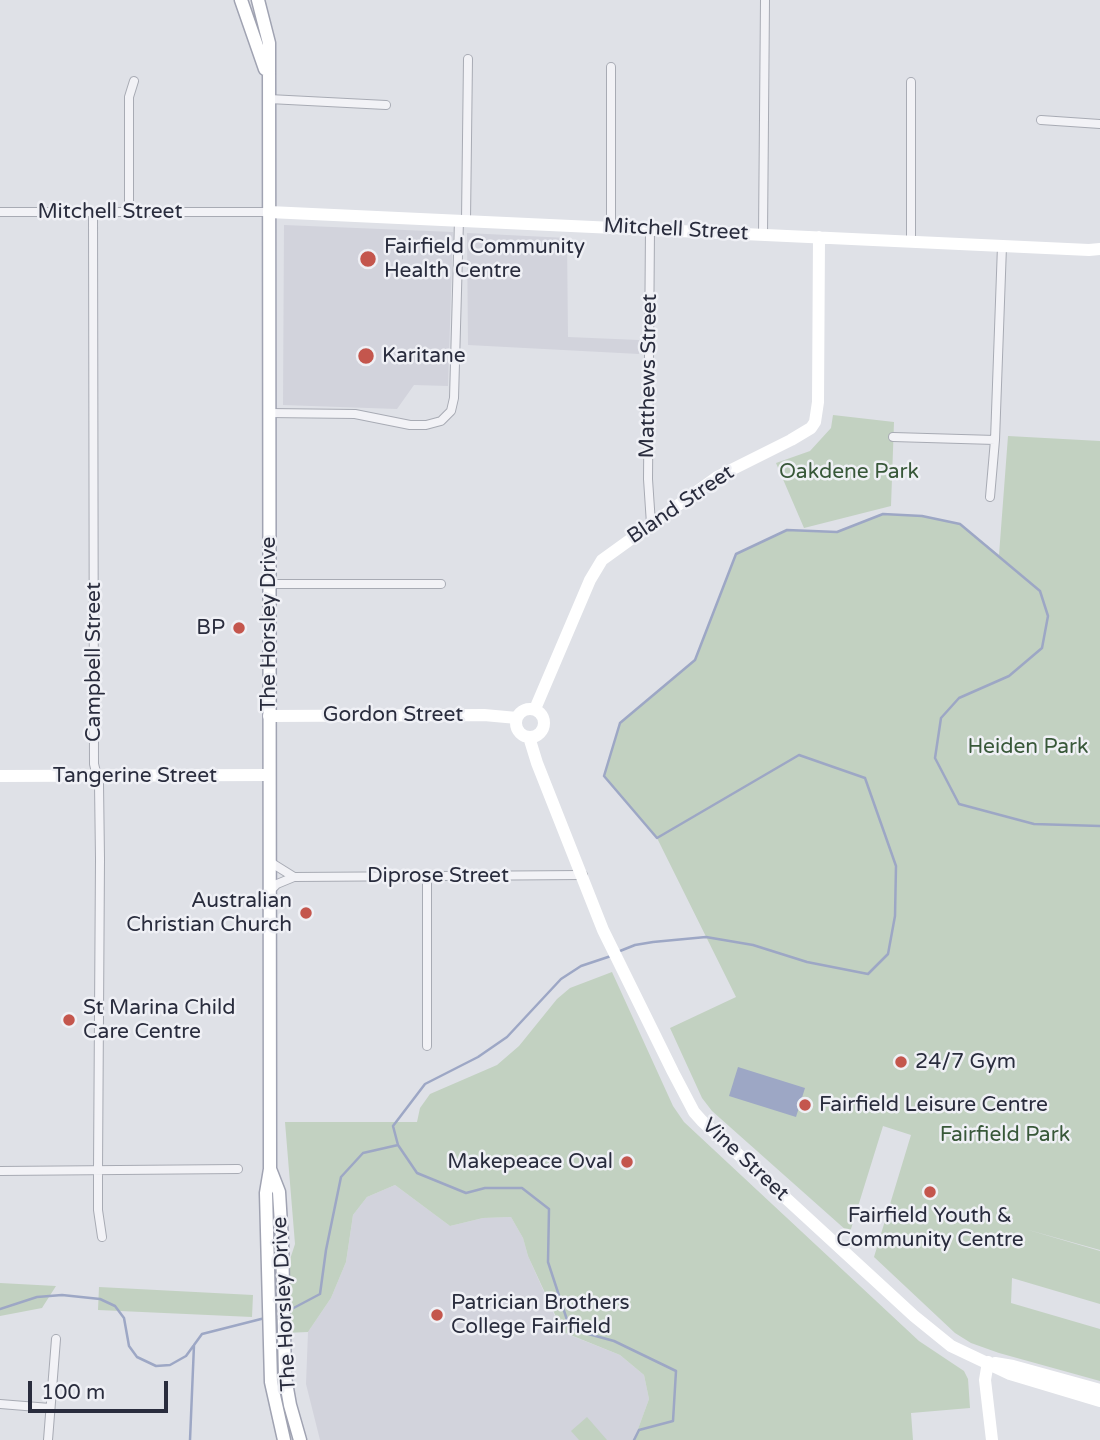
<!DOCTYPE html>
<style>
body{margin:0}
#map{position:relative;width:1100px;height:1440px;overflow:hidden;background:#dfe1e7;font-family:"Varela Round",sans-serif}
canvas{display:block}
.scale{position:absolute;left:28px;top:1381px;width:140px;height:32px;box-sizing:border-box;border:4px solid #292c3d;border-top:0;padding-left:9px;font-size:21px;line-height:24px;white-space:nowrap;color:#292c3d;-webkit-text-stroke:5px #eff0f5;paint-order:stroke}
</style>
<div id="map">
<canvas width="1100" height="1440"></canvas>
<div class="scale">100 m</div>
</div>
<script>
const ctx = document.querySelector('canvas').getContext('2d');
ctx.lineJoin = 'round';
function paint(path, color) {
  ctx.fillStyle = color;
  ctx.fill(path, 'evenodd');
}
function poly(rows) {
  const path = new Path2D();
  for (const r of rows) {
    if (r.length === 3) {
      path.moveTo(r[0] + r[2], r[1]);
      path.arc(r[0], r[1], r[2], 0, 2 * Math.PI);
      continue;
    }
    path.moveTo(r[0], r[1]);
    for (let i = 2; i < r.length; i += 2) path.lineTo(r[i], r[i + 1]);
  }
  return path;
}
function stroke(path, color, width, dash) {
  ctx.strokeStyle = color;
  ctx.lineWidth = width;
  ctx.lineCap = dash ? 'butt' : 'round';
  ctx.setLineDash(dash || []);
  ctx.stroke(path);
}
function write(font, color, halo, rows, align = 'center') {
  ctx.font = font + ' "Varela Round",sans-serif';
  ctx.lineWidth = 5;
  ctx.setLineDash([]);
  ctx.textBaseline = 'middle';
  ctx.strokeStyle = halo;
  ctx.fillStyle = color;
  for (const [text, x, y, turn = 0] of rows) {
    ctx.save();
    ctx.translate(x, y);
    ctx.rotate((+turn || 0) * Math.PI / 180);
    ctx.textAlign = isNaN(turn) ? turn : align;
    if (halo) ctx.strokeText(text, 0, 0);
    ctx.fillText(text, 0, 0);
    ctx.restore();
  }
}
paint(poly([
 [284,225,453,232,448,386,414,385,397,409,283,405],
 [467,233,567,238,568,337,639,340,639,354,468,345],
 [395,1185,450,1226,483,1218,511,1217,523,1238,528,1256,562,1332,620,1355,644,1375,649,1399,634,1440,320,1440,306,1384,308,1332,331,1298,346,1262,353,1215,367,1197]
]), '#d2d3dc');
paint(poly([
 [833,415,894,422,891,506,804,528,776,463,810,451,831,428],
 [1008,436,1100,441,1100,1250,1025,1229,1100,1251,1100,1304,1012,1278,1011,1303,1100,1329,1100,1381,999,1353,971,1343,955,1333,874,1257,911,1135,883,1126,851,1229,847,1231,712,1111,702,1098,670,1028,736,997,657,838,604,776,620,723,695,660,736,554,787,530,837,532,883,514,922,516,960,524,999,555],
 [612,972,673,1106,684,1122,919,1341,964,1371,968,1379,970,1408,911,1413,913,1440,634,1440,649,1399,644,1375,620,1355,563,1332,528,1256,523,1238,511,1217,483,1218,450,1226,395,1185,367,1197,353,1215,346,1262,331,1298,308,1332,283,1333,283,1281,295,1244,285,1122,417,1122,420,1108,430,1094,497,1065,519,1046,557,999,570,988],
 [0,1283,56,1286,42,1308,0,1316],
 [99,1287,253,1295,252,1317,98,1310],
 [587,1417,607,1440,579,1440,571,1431]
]), '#c2d1c1');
paint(poly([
 [738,1067,805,1088,796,1117,729,1096]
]), '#9da7c5');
stroke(poly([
 [620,951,635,945,653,942,706,937,753,945,807,962,868,974,888,954,895,916,896,866,865,778,799,755,657,838,604,776,620,723,695,660,736,554,787,530,837,532,883,514,922,516,960,524,1040,591,1048,616,1042,648,1009,676,959,698,941,718,935,758,959,804,1034,824,1100,826],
 [611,956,581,966,561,979,507,1037,478,1057,425,1084,393,1126,398,1145,417,1173,466,1193,485,1188,522,1188,549,1209,548,1262,570,1329,614,1341,676,1371,673,1421,639,1430,634,1440],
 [0,1309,37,1297,62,1295,100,1299,115,1306,124,1318,129,1346,137,1357,156,1366,170,1365,186,1356,202,1334,265,1318],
 [288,1311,320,1294,326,1250,341,1177,363,1153,398,1145],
 [190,1440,194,1345]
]), '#9da7c5', 2.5);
const street = poly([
 [269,99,386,105],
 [1041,120,1100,124],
 [0,212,269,212],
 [93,212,94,764,99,784,100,859,98,1169,98,1210,102,1237],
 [129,212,129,97,134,81],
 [466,220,468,59],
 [611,227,611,67],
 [650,229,648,479,651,524],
 [763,235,765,0],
 [911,241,911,82],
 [269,413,355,414,410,425,426,425,441,421,451,411,454,398,459,220],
 [893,437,995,440],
 [990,497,995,440,1002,246],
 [270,584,441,584],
 [270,862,294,877],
 [427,876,427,1046],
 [270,891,277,884,294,877,583,875],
 [0,1171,238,1169],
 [0,1404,50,1408],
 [48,1440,56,1339]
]);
const primary = poly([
 [241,0,265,69],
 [258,0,269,43,270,1169,266,1193,271,1382,284,1440],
 [270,1169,279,1192,282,1241,285,1377,290,1405,300,1440]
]);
stroke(street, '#a8abb4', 10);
stroke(primary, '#a0a3b2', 15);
stroke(street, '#f2f2f6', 8);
stroke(poly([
 [269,212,1089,250,1100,249],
 [530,723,14],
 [535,709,590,580,602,560,717,477,791,440,811,428,815,422,818,402,819,237],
 [269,716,484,715,517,718],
 [529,737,537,763,603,930,673,1072,694,1112,702,1121,914,1316,951,1346,1010,1374,1100,1401],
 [0,776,269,775],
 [988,1362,985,1380,992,1440],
 [995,1363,1013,1366,1100,1390]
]), '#fff', 12);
stroke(primary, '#fff', 12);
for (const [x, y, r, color] of [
 [368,259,9,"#c4564d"],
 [366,356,9,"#c4564d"],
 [239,628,7,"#c4564d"],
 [306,913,7,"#c4564d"],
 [69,1020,7,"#c4564d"],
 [901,1062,7,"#c4564d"],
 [805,1105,7,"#c4564d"],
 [627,1162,7,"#c4564d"],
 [930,1192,7,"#c4564d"],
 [437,1315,7,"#c4564d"]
]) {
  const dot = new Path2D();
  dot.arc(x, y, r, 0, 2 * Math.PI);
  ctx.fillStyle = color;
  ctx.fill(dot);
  stroke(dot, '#eff0f5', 2.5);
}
write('21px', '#292c3d', '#eff0f5', [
 ["Mitchell Street",110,212],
 ["Mitchell Street",676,230,3],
 ["Matthews Street",649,376,-89],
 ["Bland Street",681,505,-34],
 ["The Horsley Drive",269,624,-90],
 ["Campbell Street",94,662,-90],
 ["Gordon Street",393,715],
 ["Tangerine Street",135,776],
 ["Diprose Street",438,876],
 ["Vine Street",745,1160,43],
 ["The Horsley Drive",285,1304,-93]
]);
write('21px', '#292c3d', '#eff0f5', [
 ["Fairfield Community",384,247],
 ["Health Centre",384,271],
 ["Karitane",382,356],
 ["BP",225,628,"right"],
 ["Australian",292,901,"right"],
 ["Christian Church",292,925,"right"],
 ["St Marina Child",83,1008],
 ["Care Centre",83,1032],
 ["24/7 Gym",915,1062],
 ["Fairfield Leisure Centre",819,1105],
 ["Makepeace Oval",613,1162,"right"],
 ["Fairfield Youth &",930,1216,"center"],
 ["Community Centre",930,1240,"center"],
 ["Patrician Brothers",451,1303],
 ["College Fairfield",451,1327]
], 'left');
write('21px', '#385839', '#eff0f5', [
 ["Oakdene Park",849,472],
 ["Heiden Park",1028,747],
 ["Fairfield Park",1005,1135]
]);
</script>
